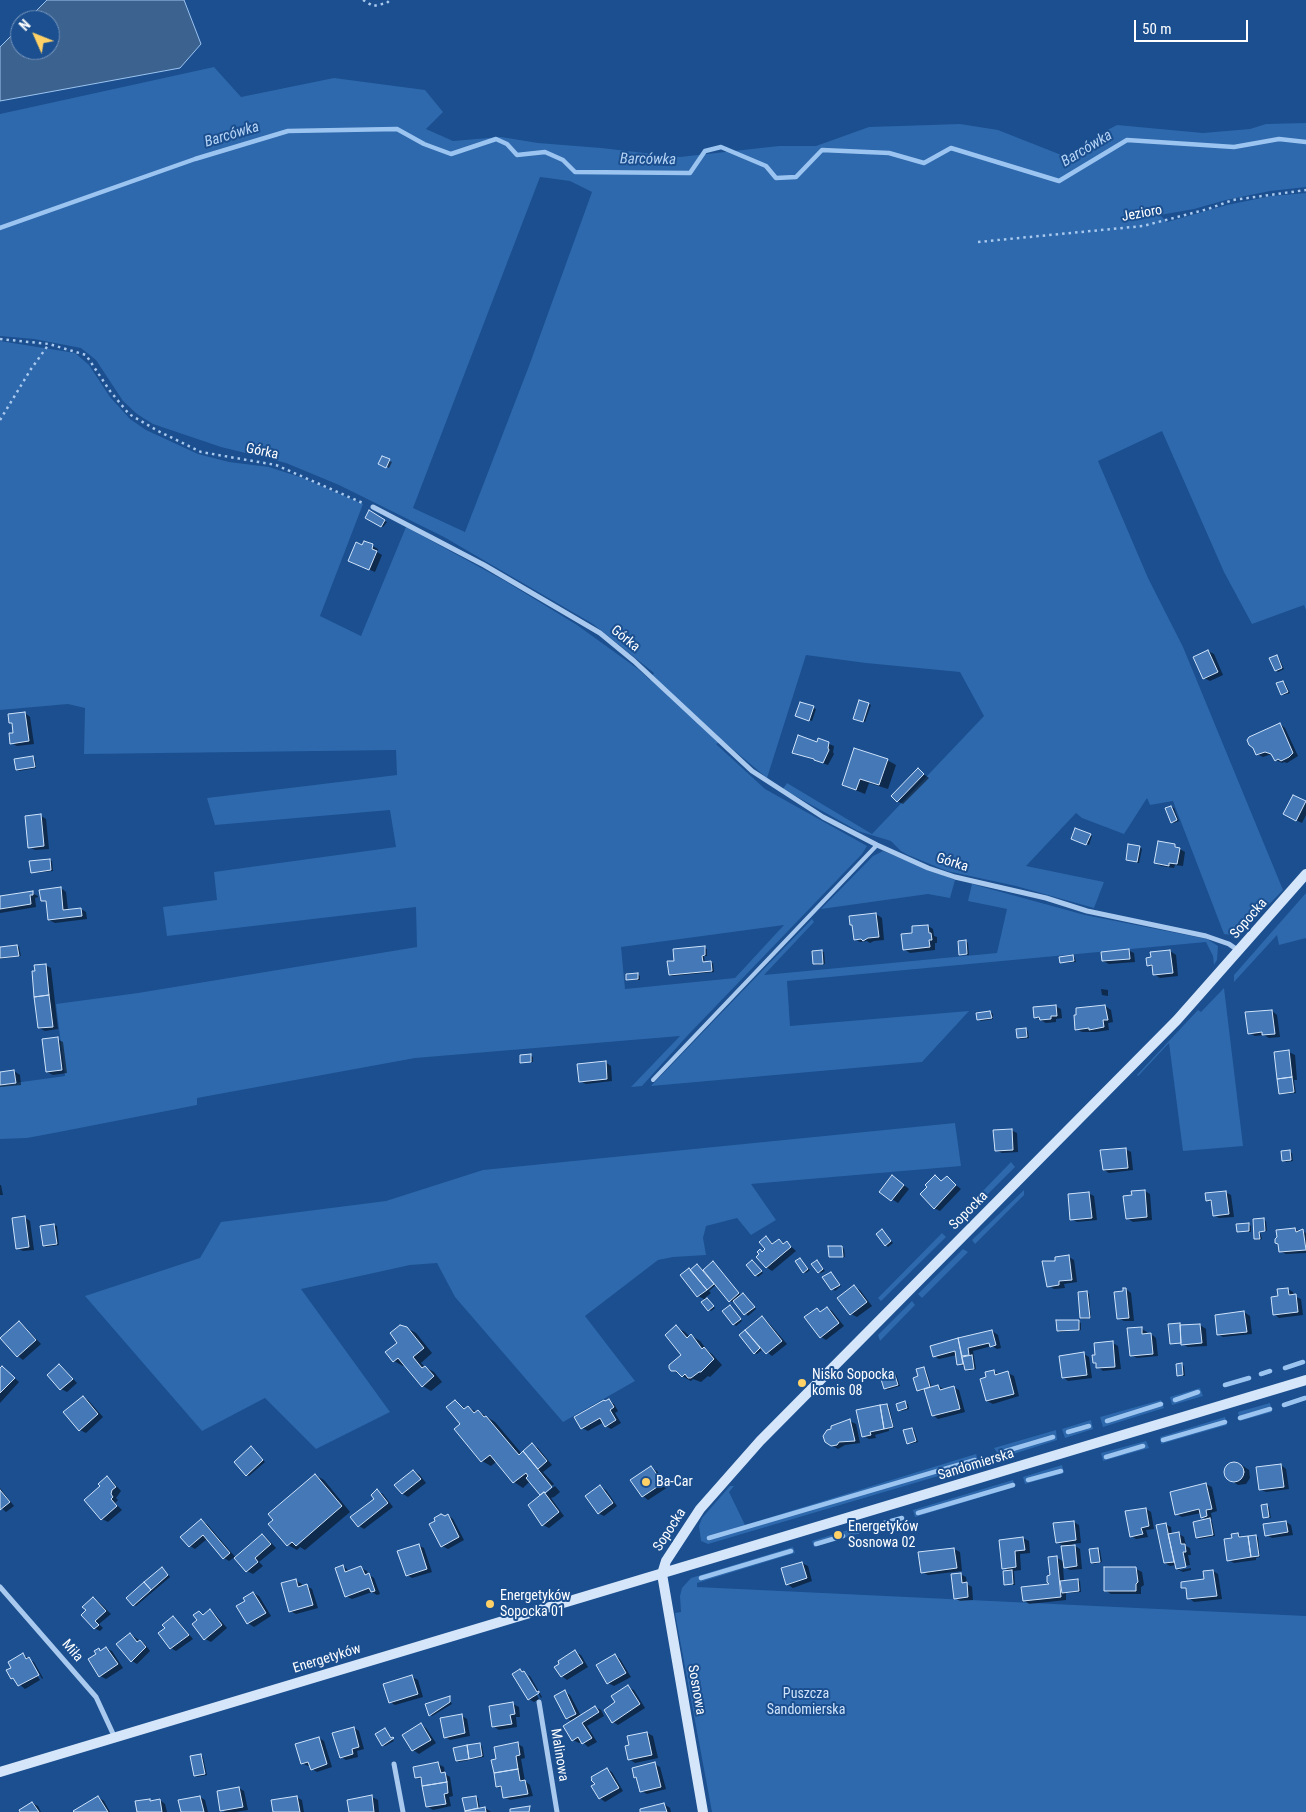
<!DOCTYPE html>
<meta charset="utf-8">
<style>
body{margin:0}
#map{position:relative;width:1306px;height:1812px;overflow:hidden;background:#1b4f8f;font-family:"Roboto Condensed",sans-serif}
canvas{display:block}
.north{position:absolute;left:10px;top:10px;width:50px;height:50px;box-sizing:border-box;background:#1b4f8f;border:1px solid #7695bc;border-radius:50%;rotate:314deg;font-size:14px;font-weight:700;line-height:20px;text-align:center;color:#fff}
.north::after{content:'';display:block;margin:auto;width:18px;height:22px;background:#ffd166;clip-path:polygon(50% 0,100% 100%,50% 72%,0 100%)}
.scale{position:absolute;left:1134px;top:20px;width:114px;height:22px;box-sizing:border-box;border:2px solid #fff;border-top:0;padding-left:6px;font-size:15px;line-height:18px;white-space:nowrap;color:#fff;-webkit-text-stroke:4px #1b4f8f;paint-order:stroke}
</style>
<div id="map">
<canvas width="1306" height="1812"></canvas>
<div class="north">N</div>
<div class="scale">50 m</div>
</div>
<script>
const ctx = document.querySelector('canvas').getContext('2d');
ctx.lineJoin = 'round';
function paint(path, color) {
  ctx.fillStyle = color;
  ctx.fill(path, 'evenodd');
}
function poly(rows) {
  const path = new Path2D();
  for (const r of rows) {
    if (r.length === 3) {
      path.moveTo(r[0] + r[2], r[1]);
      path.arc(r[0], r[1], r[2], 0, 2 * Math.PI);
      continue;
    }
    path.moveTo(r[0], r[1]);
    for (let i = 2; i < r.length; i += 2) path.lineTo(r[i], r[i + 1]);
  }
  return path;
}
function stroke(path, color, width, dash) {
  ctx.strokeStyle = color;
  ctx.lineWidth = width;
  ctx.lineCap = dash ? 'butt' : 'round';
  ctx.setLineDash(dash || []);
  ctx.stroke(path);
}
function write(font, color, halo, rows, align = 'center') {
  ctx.font = font + ' "Roboto Condensed",sans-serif';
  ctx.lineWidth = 4;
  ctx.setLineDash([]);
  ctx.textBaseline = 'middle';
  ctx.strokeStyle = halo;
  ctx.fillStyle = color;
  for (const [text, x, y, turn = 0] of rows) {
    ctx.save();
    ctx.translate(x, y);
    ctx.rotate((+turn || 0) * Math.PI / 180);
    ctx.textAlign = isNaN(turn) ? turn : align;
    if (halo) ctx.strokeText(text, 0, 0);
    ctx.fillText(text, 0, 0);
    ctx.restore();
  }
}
paint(poly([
 [214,67,241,97,334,78,425,90,443,112,426,129,453,141,501,137,538,143,601,148,680,157,779,146,816,146,869,127,960,124,998,130,1074,160,1098,135,1117,125,1203,133,1250,129,1266,124,1306,123,1306,187,1270,191,1226,200,1194,209,1160,215,1167,222,1227,205,1271,196,1306,193,1306,610,1304,605,1252,624,1224,572,1162,431,1098,461,1148,578,1183,647,1283,890,1243,931,1232,935,1224,934,1173,801,1150,805,1147,798,1124,834,1082,818,1076,813,1026,866,1104,882,1094,908,1016,886,947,871,908,855,901,851,891,841,858,831,783,789,787,783,872,834,984,716,960,672,866,663,806,655,767,778,723,741,716,744,765,789,867,846,862,854,688,1035,642,1086,631,1087,680,1036,415,1058,197,1098,197,1105,59,1132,27,1138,0,1139,0,1085,65,1076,56,1004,138,993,417,947,416,907,167,936,163,907,217,900,214,872,396,847,390,810,215,825,207,798,397,775,396,750,84,754,85,708,68,704,0,710,0,341,75,353,89,365,110,397,130,419,146,430,198,454,229,462,269,467,303,478,363,504,320,616,361,636,406,527,505,581,577,625,638,669,650,680,654,673,593,624,444,537,339,485,286,463,221,447,153,424,137,414,123,401,96,360,81,348,34,339,0,336,0,114],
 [540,177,570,181,592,192,529,366,465,532,413,508],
 [784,925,735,978,625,989,621,947],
 [883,851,955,880,950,898,928,894,821,909,873,856],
 [972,884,1085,915,1207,939,1218,946,1217,960,1214,965,1213,956,1206,942,787,981,790,1026,969,1011,922,1062,651,1086,812,919,814,922,764,975,997,953,1007,909,968,901],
 [1306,893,1306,938,1279,945,1277,935,1234,982,1234,975],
 [1224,988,1243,1146,1183,1151,1169,1043,1141,1073,1138,1076,1137,1075,1198,1010,1201,1012],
 [955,1123,961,1166,751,1184,776,1220,751,1235,737,1218,706,1226,703,1238,706,1255,673,1257,658,1260,585,1316,635,1381,563,1422,455,1297,437,1263,410,1265,301,1289,390,1412,316,1449,265,1398,202,1431,85,1296,200,1258,221,1222,386,1201,483,1170],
 [1011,1162,1015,1167,979,1203,975,1199],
 [1024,1190,1024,1195,975,1244,972,1240],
 [942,1233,946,1237,881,1301,878,1298],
 [963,1249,968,1252,922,1298,918,1294],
 [912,1301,915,1305,880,1341,878,1335],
 [1200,1388,1203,1396,1172,1405,1170,1397],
 [1161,1400,1164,1408,1103,1427,1100,1417],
 [1270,1403,1272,1412,1240,1421,1238,1412],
 [1225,1417,1227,1425,1161,1444,1160,1437],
 [1091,1420,1093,1429,1065,1438,1062,1429],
 [1056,1430,1057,1440,1001,1458,994,1448],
 [1146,1441,1149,1448,1103,1461,1101,1453],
 [976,1454,979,1464,708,1544,701,1541,699,1526,702,1518,730,1486,734,1486,729,1492,745,1525],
 [1062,1465,1064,1473,1025,1484,1023,1477],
 [1013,1480,1015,1487,915,1517,913,1510],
 [868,1524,870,1530,814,1547,812,1541],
 [793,1547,795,1553,697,1583,697,1587,1306,1616,1306,1812,712,1812,675,1613,681,1612,680,1596,682,1588,691,1578]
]), '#2e69ad');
const water = poly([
 [47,0,184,0,201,44,180,68,0,101,0,47,20,27,20,50,50,50,50,20,27,20,47,0]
]);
paint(water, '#3c6290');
stroke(water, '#9cc4f0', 1);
paint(poly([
 [382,458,392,462,389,468,380,463],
 [369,512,387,522,383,527,366,518],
 [365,542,378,549,377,552,382,555,375,572,349,561,363,547],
 [1208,651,1214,654,1223,675,1210,681,1204,678],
 [1277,657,1279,658,1284,669,1278,672,1276,670],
 [1283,682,1285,683,1290,693,1284,695,1282,694],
 [800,703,816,709,812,721,799,717],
 [869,704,871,705,865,722,857,720],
 [25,713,30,717,34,744,17,746,11,743,15,734,14,724,10,722],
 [1280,724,1285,728,1298,756,1287,763,1284,762,1282,763,1276,760,1272,754,1263,757,1257,754],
 [819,740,834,746,833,752,834,754,828,765,793,752,818,743],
 [33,758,35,759,36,768,19,771,17,769],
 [887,760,896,765,888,789,869,783,865,794,843,785],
 [918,770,929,778,903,804,897,801],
 [1293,797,1306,803,1306,815,1302,823,1290,817],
 [1171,807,1174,808,1179,821,1174,823,1172,822],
 [41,816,46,819,49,849,35,850,29,847],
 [1090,835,1092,836,1089,845,1075,839],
 [1175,846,1185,852,1183,866,1175,865,1174,868,1161,866,1155,863],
 [1139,847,1142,849,1139,863,1127,860],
 [50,860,52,861,53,871,34,873,32,872],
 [61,888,66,892,68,910,81,909,86,912,87,919,55,923,49,920,48,903,42,900],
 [32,893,38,896,38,897,35,898,36,907,0,913,0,897],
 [876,914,882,918,884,940,874,941,870,943,867,941,860,942,855,939],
 [928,926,933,929,934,936,937,937,937,943,935,943,935,950,910,953,904,949,914,934],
 [966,941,968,943,969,955,962,955,960,954],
 [17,946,19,947,21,956,0,959,0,948],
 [704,948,707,949,707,956,704,956,705,963,713,963,714,972,672,976,670,975,675,962],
 [1128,950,1134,953,1135,962,1109,964,1103,961],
 [821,951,824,952,825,964,817,965,815,964],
 [1170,951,1176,955,1178,976,1160,978,1154,974,1153,968,1148,965],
 [1073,956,1075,958,1076,962,1063,963,1061,962],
 [45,965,51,968,58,1029,45,1031,39,1028,36,972],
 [637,974,640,976,640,980,628,980],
 [1101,989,1108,990,1108,996,1102,995],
 [1055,1006,1061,1009,1062,1018,1056,1019,1056,1022,1046,1023,1035,1017],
 [1105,1006,1111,1010,1113,1022,1108,1023,1109,1030,1096,1032,1082,1032,1076,1029],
 [1272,1011,1277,1015,1280,1037,1269,1038,1264,1035,1255,1036,1249,1033],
 [990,1012,993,1014,993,1019,981,1021,979,1019],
 [1026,1029,1028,1031,1029,1038,1020,1039,1018,1038],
 [57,1039,63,1042,67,1073,53,1075,47,1072],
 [1289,1052,1295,1055,1297,1080,1294,1080,1296,1093,1282,1094,1280,1093],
 [530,1055,533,1057,533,1062,522,1062],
 [605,1062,611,1066,612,1081,586,1084,580,1081],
 [14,1071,20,1075,21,1085,0,1087,0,1073],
 [1011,1130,1017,1133,1018,1152,1002,1153,996,1150],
 [1125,1149,1131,1152,1133,1170,1109,1173,1104,1170],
 [1289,1152,1292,1153,1293,1161,1286,1162,1283,1160],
 [935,1177,943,1182,947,1178,961,1189,940,1211,934,1208],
 [897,1180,909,1189,898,1203,881,1192],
 [0,1185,1,1185,3,1195,0,1195],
 [1145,1191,1150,1194,1152,1220,1133,1222,1127,1218],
 [1225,1192,1231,1195,1234,1217,1219,1218,1214,1215,1212,1203,1207,1200],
 [1088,1193,1094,1196,1097,1220,1077,1222,1072,1219],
 [24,1217,30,1221,34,1250,23,1251,17,1248],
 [1263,1219,1266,1221,1267,1231,1260,1232,1262,1239,1258,1240,1256,1238],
 [1248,1224,1251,1226,1251,1232,1238,1231],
 [54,1225,57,1226,59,1245,46,1247,44,1245],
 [1295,1229,1306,1233,1306,1253,1286,1254,1280,1251],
 [882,1230,893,1243,888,1247,886,1245],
 [766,1238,774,1244,779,1240,785,1244,787,1243,796,1251,772,1271,766,1267,760,1254,760,1251,763,1252,767,1250],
 [842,1247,844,1249,845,1257,830,1256],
 [1069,1257,1074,1260,1077,1282,1064,1284,1065,1288,1054,1289,1049,1286,1056,1262],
 [800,1259,810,1270,806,1273,804,1272],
 [753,1261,763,1273,758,1277,748,1265],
 [817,1262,825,1271,821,1273,819,1272],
 [713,1263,742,1296,746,1296,756,1309,748,1316,734,1300,732,1302,730,1301,716,1285,709,1291,711,1293,705,1298,715,1308,711,1311,709,1310,706,1300,698,1296,691,1271,697,1265,703,1271],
 [831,1273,841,1286,835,1291,824,1278],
 [854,1287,860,1290,872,1306,857,1317,851,1314],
 [1126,1289,1131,1293,1134,1321,1124,1321,1118,1318],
 [1288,1289,1293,1292,1294,1296,1301,1299,1303,1315,1279,1318,1274,1314,1279,1297],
 [1086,1292,1089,1294,1091,1318,1084,1319,1081,1318],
 [730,1306,742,1321,736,1326,734,1324],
 [827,1308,832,1311,844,1326,826,1340,821,1337,817,1309,821,1312],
 [1244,1312,1250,1316,1252,1334,1223,1337,1218,1334],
 [762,1318,767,1321,787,1344,772,1356,763,1349,757,1354,755,1353,740,1336],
 [19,1322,24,1326,41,1344,23,1360,18,1356,2,1338],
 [1078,1322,1081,1323,1081,1330,1060,1332,1058,1330],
 [1200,1325,1206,1329,1207,1346,1188,1347,1182,1344],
 [676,1327,685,1332,690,1337,692,1336,700,1341,708,1351,712,1354,722,1365,710,1377,708,1376,701,1382,693,1379,691,1381,672,1370,683,1355],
 [407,1328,416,1333,432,1353,421,1363,425,1367,434,1372,442,1382,431,1391,423,1386,405,1364,403,1366,394,1361,399,1343],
 [1142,1329,1147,1332,1147,1335,1151,1334,1156,1338,1158,1356,1137,1358,1131,1355],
 [992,1331,998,1335,1001,1348,997,1349,992,1346,973,1351,976,1369,969,1371,966,1367,958,1364,957,1355,939,1359,934,1356,931,1346],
 [1113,1343,1118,1346,1121,1369,1103,1371,1098,1367,1097,1364,1094,1362],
 [1084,1354,1089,1357,1092,1378,1068,1381,1063,1377],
 [1181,1364,1184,1366,1185,1376,1178,1375],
 [59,1365,64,1369,77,1383,67,1392,61,1389],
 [2,1367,19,1382,0,1403,0,1368],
 [924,1368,926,1370,932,1388,938,1386,944,1389,953,1387,959,1390,965,1412,938,1419,933,1415,926,1390,920,1391,918,1390,920,1377],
 [993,1371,999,1374,1008,1373,1014,1376,1019,1396,993,1404,987,1401,988,1378],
 [894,1373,896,1374,900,1386,887,1390,885,1388],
 [83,1397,88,1400,103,1417,86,1433,80,1430],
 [455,1401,466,1409,468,1407,477,1412,478,1411,495,1422,522,1454,523,1453,527,1456,533,1445,538,1448,552,1465,543,1472,554,1484,544,1493,545,1494,555,1486,560,1492,554,1497,551,1498,564,1516,549,1528,543,1525,542,1495,530,1481,523,1488,514,1482,496,1462,491,1466,482,1461,462,1424],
 [609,1401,614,1404,618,1411,615,1413,621,1423,611,1429,606,1426,604,1422,588,1431,582,1428],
 [905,1403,908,1404,909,1409,902,1411,899,1410],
 [887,1405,889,1406,894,1428,889,1429,889,1431,875,1435,876,1438,869,1439,863,1436],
 [850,1421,856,1424,860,1443,845,1445,838,1449,826,1442],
 [912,1429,914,1430,918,1442,910,1444,908,1443],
 [253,1449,265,1462,249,1476,247,1475],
 [1237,1462,1249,1470,1250,1478,1246,1484,1238,1485,1226,1477,1225,1469,1229,1464],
 [1281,1465,1286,1469,1289,1489,1266,1492,1260,1489],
 [651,1468,657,1471,668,1487,648,1500,643,1496,632,1481],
 [413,1471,419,1474,426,1483,408,1497,403,1494],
 [315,1475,324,1480,350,1512,305,1550,300,1547,297,1550,288,1545,270,1524],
 [107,1478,112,1481,121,1491,116,1498,118,1500,115,1503,122,1510,108,1522,102,1519,102,1486],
 [1206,1484,1212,1487,1217,1511,1211,1513,1212,1519,1210,1520,1212,1521,1215,1536,1200,1539,1197,1538,1207,1520,1202,1517,1201,1513,1182,1517,1176,1514],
 [600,1487,606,1490,617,1506,604,1516,598,1513],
 [0,1488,14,1506,6,1512,0,1507],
 [377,1491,383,1494,393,1507,364,1529,359,1526,375,1499],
 [1267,1505,1269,1507,1271,1518,1264,1517],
 [1146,1509,1151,1512,1154,1529,1146,1530,1148,1537,1136,1539,1131,1536],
 [448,1515,453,1519,464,1540,448,1549,442,1546,445,1517],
 [201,1521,207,1524,236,1558,262,1535,267,1538,276,1548,259,1562,263,1566,253,1574,247,1571,235,1557,229,1561,224,1558,207,1539,195,1549,190,1546],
 [1074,1522,1079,1525,1081,1543,1072,1544,1080,1549,1082,1569,1070,1570,1063,1566,1064,1581,1078,1580,1080,1581,1081,1592,1066,1593,1066,1600,1029,1604,1024,1600,1052,1585,1051,1577,1056,1557,1064,1562,1065,1547,1057,1542],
 [1286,1522,1291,1525,1293,1535,1272,1538,1266,1535],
 [1165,1524,1171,1527,1172,1535,1179,1534,1184,1537,1186,1546,1190,1548,1191,1555,1188,1555,1190,1565,1180,1567,1180,1570,1191,1568,1191,1570,1183,1572,1177,1569,1176,1565,1170,1566,1165,1563],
 [1238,1534,1243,1537,1255,1536,1258,1537,1260,1557,1256,1558,1256,1560,1234,1563,1228,1560,1233,1539],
 [1023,1538,1029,1541,1030,1553,1020,1554,1021,1570,1014,1571,1015,1585,1008,1585,1005,1584,1009,1571,1004,1568],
 [418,1545,424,1548,432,1572,412,1578,407,1575],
 [954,1549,960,1552,962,1571,928,1575,922,1572],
 [1098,1549,1100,1550,1102,1562,1094,1564,1092,1562],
 [802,1563,808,1566,812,1581,793,1588,787,1584],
 [343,1566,348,1570,349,1572,361,1568,367,1571,368,1574,374,1578,380,1594,377,1595,372,1592,352,1599,346,1596],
 [1136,1569,1142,1572,1144,1585,1141,1587,1141,1594,1111,1594,1105,1590],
 [164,1570,170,1577,136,1606,134,1605],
 [1213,1571,1218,1574,1222,1599,1194,1602,1189,1598,1188,1590,1183,1587,1205,1580],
 [960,1574,966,1577,967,1584,972,1587,973,1600,960,1601,955,1598],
 [296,1581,302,1584,302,1587,307,1586,312,1589,318,1608,296,1614,290,1611],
 [253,1593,259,1596,271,1616,254,1627,248,1623,238,1607,247,1601],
 [93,1598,99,1602,111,1614,99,1624,103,1628,100,1631,94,1628,87,1611],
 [210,1611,215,1614,227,1628,211,1642,205,1639,199,1612,205,1615],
 [173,1618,178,1621,193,1639,176,1651,171,1648,167,1629],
 [130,1634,145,1644,150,1651,137,1664,132,1661],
 [106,1648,112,1651,123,1668,106,1679,100,1676,97,1654,99,1650,102,1651],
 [575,1652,581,1655,588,1667,567,1680,562,1676],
 [23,1655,29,1658,28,1660,40,1680,25,1689,12,1678,12,1668],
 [615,1655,620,1659,631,1677,614,1686,608,1683],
 [32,1661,34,1662,43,1678,42,1679],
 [520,1670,525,1673,539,1699,534,1702,529,1699],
 [528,1675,530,1676,542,1697,541,1698],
 [412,1677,418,1680,423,1697,395,1705,390,1702],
 [628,1687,634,1690,645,1708,618,1725,613,1722,617,1703],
 [565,1692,570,1695,581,1716,595,1707,601,1710,604,1716,587,1726,597,1742,588,1747,582,1741,579,1743,573,1740,573,1722,567,1718],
 [448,1698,452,1704,432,1716,430,1715],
 [513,1704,519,1707,520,1717,516,1717,517,1727,499,1730,493,1726],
 [462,1716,467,1719,470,1736,450,1740,445,1737],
 [421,1725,426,1728,436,1743,419,1754,413,1750,404,1735],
 [354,1728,359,1731,364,1749,357,1751,358,1757,346,1760,341,1757],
 [385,1729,394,1741,385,1746,383,1745],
 [647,1733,653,1736,658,1758,635,1763,629,1759,631,1746],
 [319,1738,324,1741,332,1767,317,1772,312,1769,310,1765,308,1766,302,1763],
 [479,1744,482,1746,484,1757,459,1762,457,1760],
 [518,1744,523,1747,525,1758,521,1759,525,1781,530,1785,533,1796,510,1800,504,1797,503,1790,497,1786,497,1760],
 [201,1755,203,1757,207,1775,197,1777,195,1775],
 [438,1764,444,1767,445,1774,450,1777,453,1796,449,1797,451,1806,433,1810,427,1806,422,1780,416,1777],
 [655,1764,660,1767,666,1789,647,1794,641,1791,638,1779,635,1777],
 [607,1769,612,1772,623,1791,605,1802,600,1798],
 [239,1788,244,1791,248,1810,235,1812,225,1812,222,1810],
 [98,1797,104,1801,110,1812,75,1812],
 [200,1797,205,1800,208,1812,182,1812],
 [296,1797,302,1800,304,1812,275,1812],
 [372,1797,378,1800,379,1812,350,1812,348,1801],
 [476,1797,478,1798,480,1809,485,1808,491,1812,466,1812,464,1799],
 [149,1800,152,1802,160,1800,165,1804,167,1812,139,1812],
 [32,1803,38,1806,41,1812,21,1812],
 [664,1804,670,1808,671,1812,642,1812]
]), '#0007');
stroke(poly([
 [0,228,195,159,288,131,397,129,424,144,451,154,496,139,507,144,517,155,545,152,563,160,575,172,690,173,705,151,721,147,766,166,776,178,796,177,822,150,889,153,924,163,951,148,1059,181,1127,140,1234,147,1279,139,1306,142],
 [1285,1368,1303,1362],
 [1261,1374,1270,1371],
 [1225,1385,1249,1378],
 [1175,1400,1198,1392],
 [1284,1405,1305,1398],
 [1240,1418,1270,1409],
 [1107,1421,1161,1404],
 [1068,1432,1089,1426],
 [1163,1440,1225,1422],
 [1006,1451,1053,1437],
 [1106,1457,1143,1446],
 [1028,1480,1061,1471],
 [918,1513,1013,1485],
 [884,1523,902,1518],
 [858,1531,868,1528],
 [709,1538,975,1460],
 [816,1544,843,1536],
 [701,1578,791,1551]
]), '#9cc4f0', 4.5);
const building = poly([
 [382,456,390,459,386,468,378,464,382,456],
 [369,510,385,520,381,527,365,518,369,510],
 [364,541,373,544,372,549,377,551,369,570,348,561,356,542,362,545,364,541],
 [1208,650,1218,672,1203,679,1193,657,1208,650],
 [1277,655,1282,668,1275,671,1269,658,1277,655],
 [1283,681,1288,692,1281,695,1276,683,1283,681],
 [859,700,869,703,863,722,853,719,859,700],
 [800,702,814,706,809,721,795,716,800,702],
 [25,712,29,741,10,744,9,733,13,733,12,723,9,723,8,714,25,712],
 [1280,723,1293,753,1289,757,1281,761,1278,759,1275,761,1271,754,1265,752,1256,755,1253,748,1249,745,1247,740,1249,737,1280,723],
 [798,735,817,742,818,738,829,742,828,748,829,750,823,763,814,760,814,759,792,753,798,735],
 [854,748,888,759,879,785,860,779,856,790,842,785,854,748],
 [33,756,35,767,16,770,14,759,33,756],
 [918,768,924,774,897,802,891,796,918,768],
 [1293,795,1306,801,1296,821,1283,814,1293,795],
 [1171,806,1177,820,1171,823,1165,808,1171,806],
 [41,814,44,846,28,848,25,816,41,814],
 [1075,828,1091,834,1086,845,1071,839,1075,828],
 [1158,841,1175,844,1175,847,1180,848,1177,864,1169,863,1169,866,1154,863,1158,841],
 [1128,844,1140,846,1137,862,1126,860,1128,844],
 [50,859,51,870,31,873,29,861,50,859],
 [61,887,63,910,81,908,82,916,48,920,46,901,41,901,39,890,61,887],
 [33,891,33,895,30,895,31,904,0,909,0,896,33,891],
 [876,913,879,937,868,938,863,941,861,939,854,940,852,925,850,925,849,916,876,913],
 [928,925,929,933,931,933,932,940,929,940,930,947,903,950,901,934,912,933,912,926,928,925],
 [966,940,967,954,959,955,958,941,966,940],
 [17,945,19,956,0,958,0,947,17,945],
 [705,946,705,955,702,956,703,962,711,961,712,971,669,975,667,961,674,961,673,949,705,946],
 [1129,949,1130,959,1102,961,1101,952,1129,949],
 [822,950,823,964,813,964,812,951,822,950],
 [1170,950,1173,973,1153,975,1152,965,1147,966,1146,958,1151,957,1150,952,1170,950],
 [1073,955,1074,961,1060,963,1059,957,1073,955],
 [46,964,49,995,34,997,32,971,35,971,34,965,46,964],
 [638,973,638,979,626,980,626,974,638,973],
 [49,995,53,1027,38,1028,34,997,49,995],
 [1056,1005,1057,1016,1051,1016,1051,1019,1040,1020,1039,1017,1034,1018,1033,1007,1056,1005],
 [1105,1005,1108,1020,1103,1020,1104,1027,1089,1030,1089,1028,1075,1030,1074,1015,1076,1015,1076,1008,1105,1005],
 [1272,1010,1275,1034,1262,1035,1262,1032,1248,1034,1245,1012,1272,1010],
 [990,1011,992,1018,977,1020,976,1013,990,1011],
 [1026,1028,1027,1037,1017,1038,1016,1029,1026,1028],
 [58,1037,62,1070,46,1072,42,1039,58,1037],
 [1289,1050,1292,1077,1277,1079,1274,1052,1289,1050],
 [531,1054,531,1062,520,1063,520,1055,531,1054],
 [606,1061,607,1079,579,1082,577,1064,606,1061],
 [14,1070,16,1083,0,1085,0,1072,14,1070],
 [1292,1077,1294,1092,1279,1094,1277,1079,1292,1077],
 [1012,1129,1013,1150,995,1151,993,1130,1012,1129],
 [1126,1148,1128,1168,1103,1170,1100,1150,1126,1148],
 [1290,1150,1291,1160,1282,1161,1281,1151,1290,1150],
 [892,1175,904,1185,891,1201,879,1192,892,1175],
 [935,1175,941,1181,947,1176,956,1185,934,1209,920,1194,927,1187,925,1185,935,1175],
 [1145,1190,1147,1217,1126,1219,1123,1196,1132,1195,1131,1191,1145,1190],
 [1226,1191,1229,1214,1213,1216,1211,1200,1206,1201,1205,1193,1226,1191],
 [1089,1192,1092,1218,1070,1220,1068,1194,1089,1192],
 [25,1216,29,1247,16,1249,12,1218,25,1216],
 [1264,1218,1265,1231,1259,1232,1260,1239,1254,1239,1253,1219,1264,1218],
 [1249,1223,1249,1231,1237,1232,1236,1224,1249,1223],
 [54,1224,57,1244,43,1246,40,1226,54,1224],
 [1295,1228,1296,1232,1303,1229,1306,1250,1279,1252,1278,1244,1275,1243,1275,1239,1277,1237,1276,1230,1295,1228],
 [882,1229,891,1241,885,1246,876,1234,882,1229],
 [766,1236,772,1244,779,1239,783,1244,787,1241,791,1247,766,1268,756,1257,759,1254,757,1252,760,1249,762,1252,765,1249,759,1242,766,1236],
 [828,1246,842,1246,843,1257,829,1257,828,1246],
 [1069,1255,1072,1280,1059,1281,1059,1285,1047,1287,1042,1261,1055,1261,1055,1257,1069,1255],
 [800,1258,808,1269,803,1273,795,1261,800,1258],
 [752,1260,762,1271,755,1276,746,1265,752,1260],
 [817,1260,823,1269,818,1273,811,1264,817,1260],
 [713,1261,739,1293,729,1302,703,1270,713,1261],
 [697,1264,714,1284,707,1290,690,1270,697,1264],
 [689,1268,707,1290,697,1297,680,1275,689,1268],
 [831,1272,840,1285,831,1290,822,1277,831,1272],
 [854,1285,867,1302,850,1315,837,1298,854,1285],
 [1123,1288,1126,1288,1129,1318,1117,1319,1114,1292,1123,1291,1123,1288],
 [1288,1288,1289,1295,1296,1294,1298,1312,1273,1315,1271,1297,1278,1296,1277,1289,1288,1288],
 [1087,1291,1090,1318,1080,1318,1078,1292,1087,1291],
 [743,1293,755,1307,744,1315,733,1301,743,1293],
 [707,1298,714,1306,708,1311,701,1302,707,1298],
 [730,1305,741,1319,733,1325,722,1311,730,1305],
 [827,1307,839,1323,820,1338,804,1317,817,1308,820,1312,827,1307],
 [1244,1311,1247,1332,1217,1335,1215,1315,1244,1311],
 [762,1316,782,1341,766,1354,745,1330,762,1316],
 [1056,1320,1079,1320,1079,1330,1057,1331,1056,1320],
 [19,1321,36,1340,17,1357,0,1338,19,1321],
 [1180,1323,1181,1343,1170,1344,1168,1324,1180,1323],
 [1200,1324,1202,1343,1181,1345,1180,1325,1200,1324],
 [400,1325,407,1327,424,1348,413,1357,422,1368,425,1366,434,1376,422,1387,398,1358,393,1362,385,1352,397,1343,390,1333,400,1325],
 [676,1325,687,1338,691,1334,702,1349,704,1347,714,1359,701,1372,699,1372,691,1378,688,1378,685,1374,682,1377,676,1371,671,1371,669,1368,669,1365,681,1355,665,1335,676,1325],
 [1142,1327,1142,1334,1151,1333,1153,1354,1130,1356,1127,1328,1142,1327],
 [745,1330,760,1348,754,1354,739,1335,745,1330],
 [992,1330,996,1345,990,1347,989,1343,968,1348,969,1355,962,1356,958,1338,992,1330],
 [958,1338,963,1364,957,1365,955,1351,933,1357,930,1346,958,1338],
 [1113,1341,1115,1367,1096,1368,1096,1363,1093,1363,1092,1355,1095,1355,1094,1343,1113,1341],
 [1084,1352,1087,1375,1062,1378,1059,1356,1084,1352],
 [972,1355,974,1369,965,1370,962,1357,972,1355],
 [1182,1363,1183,1375,1177,1376,1176,1364,1182,1363],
 [59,1364,73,1379,60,1390,47,1375,59,1364],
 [2,1366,15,1378,0,1393,0,1368,2,1366],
 [924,1367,930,1387,917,1391,913,1378,918,1376,916,1369,924,1367],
 [994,1370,995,1375,1008,1371,1014,1394,986,1401,980,1379,986,1377,985,1372,994,1370],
 [894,1372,898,1385,884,1389,880,1376,894,1372],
 [938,1385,940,1390,954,1386,960,1409,932,1416,924,1389,938,1385],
 [83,1396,98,1414,79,1431,63,1412,83,1396],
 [609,1399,614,1407,610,1410,616,1420,605,1427,600,1418,581,1429,574,1417,604,1400,605,1401,609,1399],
 [455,1400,464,1409,468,1406,474,1413,478,1410,484,1417,486,1416,519,1455,523,1451,552,1487,545,1493,544,1492,540,1495,526,1478,528,1476,526,1473,513,1483,490,1455,481,1462,454,1429,460,1424,446,1407,455,1400],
 [905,1401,907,1408,898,1411,896,1404,905,1401],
 [887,1404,893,1427,884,1429,880,1405,887,1404],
 [880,1405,884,1429,870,1432,871,1435,862,1437,856,1410,880,1405],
 [850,1419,855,1441,839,1442,837,1445,831,1446,825,1442,823,1436,827,1430,831,1429,831,1426,850,1419],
 [912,1428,916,1441,907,1444,903,1430,912,1428],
 [532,1443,547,1461,538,1469,523,1451,532,1443],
 [251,1446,263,1460,246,1476,234,1462,251,1446],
 [1234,1472,10],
 [1281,1464,1284,1487,1259,1490,1256,1467,1281,1464],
 [651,1466,663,1483,642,1497,630,1480,651,1466],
 [413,1470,421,1479,402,1494,394,1485,413,1470],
 [315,1474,342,1506,296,1546,292,1542,287,1546,268,1524,273,1520,268,1514,315,1474],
 [107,1476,116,1487,112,1490,111,1494,113,1497,111,1499,117,1506,101,1520,84,1500,100,1486,98,1484,107,1476],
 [1206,1483,1212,1509,1206,1510,1207,1516,1201,1518,1199,1509,1175,1515,1170,1492,1206,1483],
 [600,1485,613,1503,598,1514,585,1496,600,1485],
 [377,1489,388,1503,358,1527,350,1517,374,1499,371,1495,377,1489],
 [0,1490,10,1502,0,1510,0,1490],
 [544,1492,559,1512,542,1526,528,1505,544,1492],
 [1267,1504,1269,1517,1263,1518,1261,1505,1267,1504],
 [1146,1508,1149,1526,1141,1528,1143,1534,1130,1537,1125,1511,1146,1508],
 [441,1514,445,1516,448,1514,459,1537,441,1547,429,1524,435,1521,434,1518,441,1514],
 [1210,1518,1213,1535,1196,1538,1193,1522,1210,1518],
 [201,1519,230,1553,223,1559,203,1535,189,1547,180,1537,201,1519],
 [1074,1521,1076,1540,1056,1543,1053,1523,1074,1521],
 [1286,1521,1288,1532,1265,1536,1263,1524,1286,1521],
 [1166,1523,1174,1562,1164,1563,1156,1525,1166,1523],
 [1179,1532,1181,1544,1185,1544,1186,1552,1183,1552,1186,1567,1176,1569,1168,1534,1179,1532],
 [1238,1533,1239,1537,1248,1536,1251,1557,1227,1561,1224,1539,1232,1538,1231,1534,1238,1533],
 [262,1534,271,1544,255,1558,258,1562,246,1572,234,1558,262,1534],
 [1256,1535,1259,1556,1251,1557,1248,1536,1256,1535],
 [1023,1537,1025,1550,1015,1551,1016,1567,1002,1569,999,1540,1023,1537],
 [419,1544,427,1569,406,1576,397,1551,419,1544],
 [1075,1545,1077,1566,1064,1568,1061,1546,1075,1545],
 [954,1548,957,1568,921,1573,918,1552,954,1548],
 [1098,1548,1100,1562,1091,1563,1089,1549,1098,1548],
 [1057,1556,1061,1597,1023,1601,1021,1587,1049,1584,1047,1582,1047,1576,1050,1575,1048,1557,1057,1556],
 [802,1562,807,1578,786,1585,781,1568,802,1562],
 [343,1565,345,1572,361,1566,365,1575,369,1573,375,1591,371,1592,369,1588,345,1597,335,1568,343,1565],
 [162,1567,168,1575,151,1590,144,1582,162,1567],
 [1104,1567,1136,1567,1138,1582,1136,1584,1136,1591,1104,1591,1104,1567],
 [1012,1570,1013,1584,1004,1585,1003,1571,1012,1570],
 [1213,1570,1217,1596,1187,1599,1186,1588,1181,1588,1181,1582,1204,1579,1203,1571,1213,1570],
 [961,1573,962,1583,967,1582,968,1597,954,1599,951,1574,961,1573],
 [296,1579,298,1587,307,1584,313,1605,289,1612,281,1583,296,1579],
 [1078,1579,1079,1591,1062,1593,1060,1581,1078,1579],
 [144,1582,151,1590,133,1606,126,1598,144,1582],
 [253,1592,266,1613,247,1624,236,1606,245,1601,243,1598,253,1592],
 [93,1597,106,1611,95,1621,99,1625,94,1629,81,1615,86,1610,82,1607,93,1597],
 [210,1609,222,1625,204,1640,192,1624,197,1620,193,1615,199,1611,203,1615,210,1609],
 [173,1616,189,1635,170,1649,158,1633,165,1628,162,1625,173,1616],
 [130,1633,137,1642,140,1640,146,1647,131,1662,116,1644,130,1633],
 [106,1647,118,1664,99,1677,88,1659,96,1654,94,1651,99,1648,100,1651,106,1647],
 [575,1650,583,1663,561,1677,554,1667,559,1664,558,1661,575,1650],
 [23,1653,26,1659,29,1657,39,1675,18,1686,13,1678,11,1679,6,1670,11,1668,8,1662,23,1653],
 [615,1654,626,1673,607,1684,596,1665,615,1654],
 [520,1669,522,1672,524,1671,537,1692,539,1691,539,1693,528,1700,512,1674,520,1669],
 [412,1675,418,1694,389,1703,383,1684,412,1675],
 [628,1685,640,1704,612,1723,604,1710,615,1702,611,1696,628,1685],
 [565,1690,576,1714,566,1719,554,1696,565,1690],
 [450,1696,450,1702,429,1716,425,1704,450,1696],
 [513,1702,515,1714,510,1715,512,1724,492,1727,489,1706,513,1702],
 [595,1706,599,1712,582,1723,592,1738,582,1744,578,1737,572,1741,563,1726,595,1706],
 [462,1714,465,1733,444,1738,440,1718,462,1714],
 [421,1723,431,1740,412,1751,402,1735,421,1723],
 [354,1727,359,1747,352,1749,353,1754,340,1758,332,1733,354,1727],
 [385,1728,391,1738,393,1737,394,1738,382,1746,375,1734,385,1728],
 [647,1732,652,1755,628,1760,625,1746,629,1745,627,1736,647,1732],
 [319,1737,327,1764,311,1770,308,1762,301,1764,295,1744,319,1737],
 [518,1742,520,1755,516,1756,518,1769,494,1773,491,1760,496,1759,494,1747,518,1742],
 [480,1743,482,1756,469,1759,467,1745,480,1743],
 [467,1745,469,1759,456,1761,453,1748,467,1745],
 [201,1754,205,1774,194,1776,190,1756,201,1754],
 [438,1762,441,1773,445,1772,447,1782,422,1786,421,1777,415,1778,413,1767,438,1762],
 [655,1762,661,1787,640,1792,636,1777,634,1778,632,1768,655,1762],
 [607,1768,619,1788,599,1799,591,1786,595,1784,591,1780,592,1779,591,1777,607,1768],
 [518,1769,520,1781,525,1780,528,1794,503,1798,501,1786,496,1787,494,1773,518,1769],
 [447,1782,448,1793,444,1794,446,1804,426,1807,422,1786,447,1782],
 [239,1787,243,1807,220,1811,217,1791,239,1787],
 [372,1795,374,1812,349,1812,347,1800,372,1795],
 [98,1796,108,1812,74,1812,73,1811,98,1796],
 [200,1796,204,1812,181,1812,178,1800,200,1796],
 [297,1796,300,1812,273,1812,271,1800,297,1796],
 [476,1796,478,1808,465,1811,462,1798,476,1796],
 [150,1799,150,1801,160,1799,162,1812,137,1812,135,1801,150,1799],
 [32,1802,39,1812,20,1812,19,1810,32,1802],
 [664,1803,667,1812,640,1812,640,1809,664,1803],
 [530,1806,529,1812,510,1812,510,1809,530,1806],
 [485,1807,486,1812,465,1812,465,1811,485,1807]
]);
paint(building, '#4478b7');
stroke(building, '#cfe3fa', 1);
stroke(poly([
 [363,0,373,6,387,3,390,0],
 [978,242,1143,226,1208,209,1233,200,1306,190],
 [0,339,49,344,86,355,110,391,129,414,158,431,201,452,276,465,365,504],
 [0,420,31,369,49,344]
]), '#a9c9ee', 2.5, [2.5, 4]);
stroke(poly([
 [653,1080,877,845]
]), '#a9c9ee', 4);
stroke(poly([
 [373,507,484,565,600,633,634,661,752,771,823,817,877,845,928,868,955,877,1046,898,1087,911,1206,936,1229,944,1239,951],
 [0,1587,96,1697,115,1738],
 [539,1702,557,1812],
 [394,1764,403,1812]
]), '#a9c9ee', 5);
stroke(poly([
 [0,1772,1306,1380],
 [703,1812,662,1574,666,1561,700,1509,760,1441,1177,1020,1306,874]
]), '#d6e6fa', 10);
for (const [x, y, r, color] of [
 [802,1383,5,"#ffd166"],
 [646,1482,5,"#ffd166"],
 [838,1535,5,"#ffd166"],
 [490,1604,5,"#ffd166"]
]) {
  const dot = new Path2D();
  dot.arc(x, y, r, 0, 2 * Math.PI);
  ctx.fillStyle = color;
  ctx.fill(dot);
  stroke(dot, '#1b4f8f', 2);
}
write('14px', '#fff', '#1b4f8f', [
 ["Jezioro",1142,214,-10],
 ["Górka",262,452,12],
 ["Górka",625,639,39],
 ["Górka",952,863,17],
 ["Sopocka",1249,919,-49],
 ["Sopocka",969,1211,-45],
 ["Sandomierska",976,1465,-17],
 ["Sopocka",670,1530,-57],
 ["Miła",72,1651,49],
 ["Energetyków",327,1659,-17],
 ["Sosnowa",696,1690,80],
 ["Malinowa",559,1755,81]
]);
write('14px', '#fff', '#1b4f8f', [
 ["Nisko Sopocka",812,1375],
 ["komis 08",812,1391],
 ["Ba-Car",656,1482],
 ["Energetyków",848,1527],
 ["Sosnowa 02",848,1543],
 ["Energetyków",500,1596],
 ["Sopocka 01",500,1612]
], 'left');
write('14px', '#cfe3fa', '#1b4f8f', [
 ["Puszcza",806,1694],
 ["Sandomierska",806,1710]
]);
write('italic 15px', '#b5d3f5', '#1b4f8f', [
 ["Barcówka",232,135,-17],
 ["Barcówka",1087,149,-31],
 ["Barcówka",648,160,1]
]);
</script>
